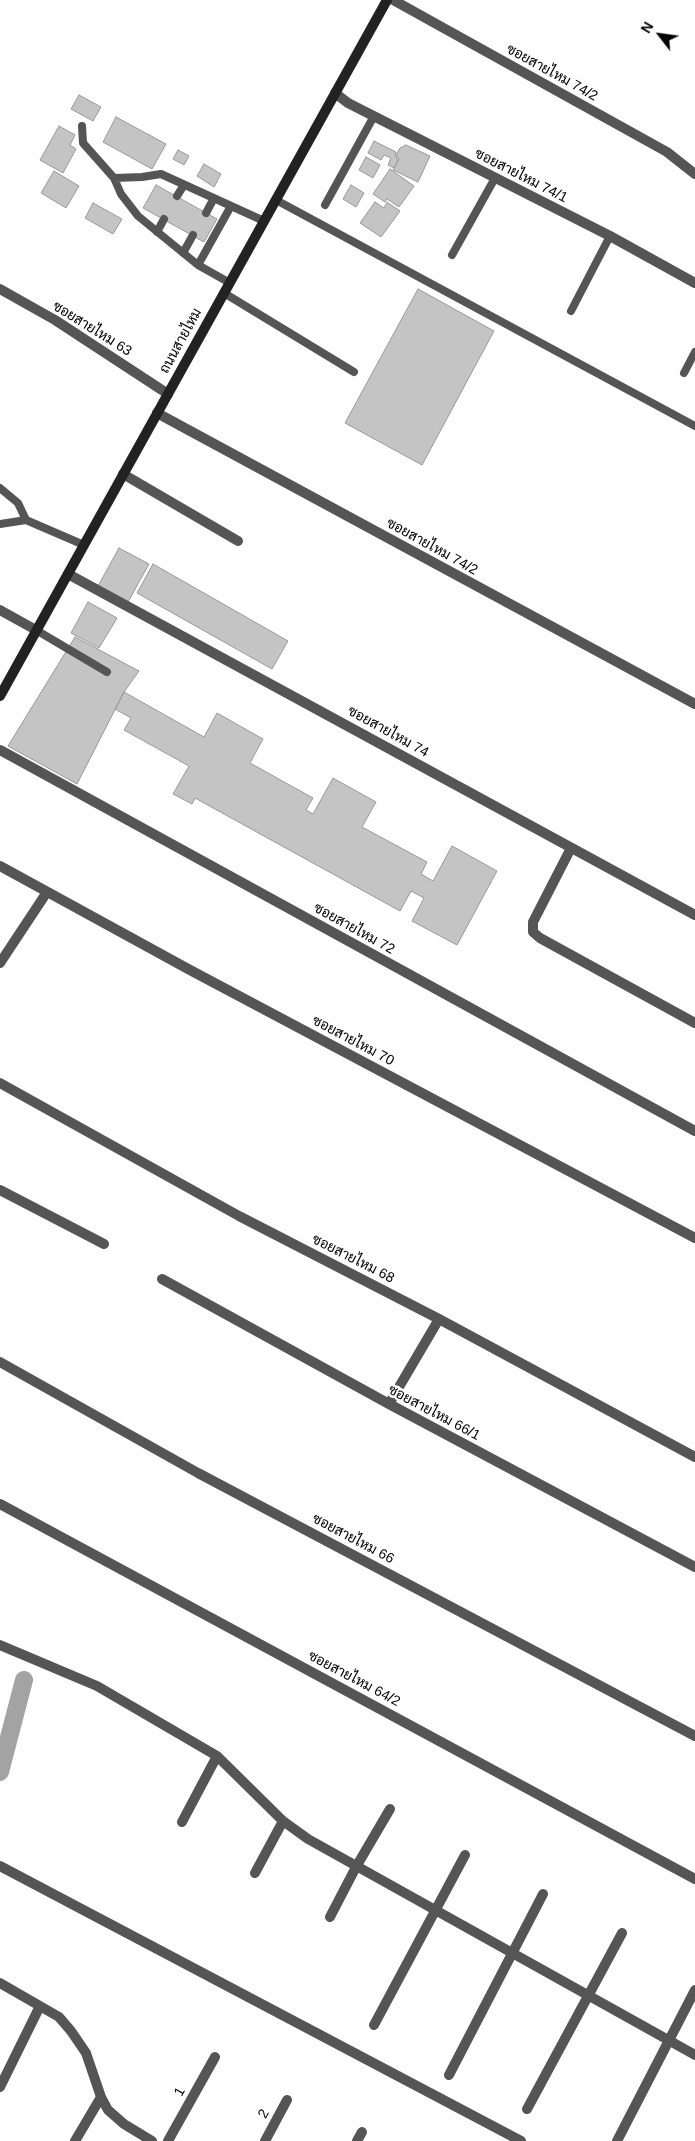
<!DOCTYPE html>
<meta charset="utf-8">
<style>
body{margin:0}
#map{position:relative;width:695px;height:2141px;overflow:hidden;background:#fff;font-family:Arial,sans-serif}
canvas{display:block}
.north{position:absolute;left:635px;top:10px;width:50px;height:50px;-webkit-text-stroke:4px #fff;paint-order:stroke;rotate:300deg;font-size:14px;font-weight:700;line-height:20px;text-align:center;color:#000}
.north::after{content:'';display:block;margin:auto;width:18px;height:22px;background:#000;clip-path:polygon(50% 0,100% 100%,50% 72%,0 100%)}
</style>
<div id="map">
<canvas width="695" height="2141"></canvas>
<div class="north">N</div>
</div>
<script>
const ctx = document.querySelector('canvas').getContext('2d');
ctx.lineJoin = 'round';
function poly(rows) {
  const path = new Path2D();
  for (const r of rows) {
    path.moveTo(r[0], r[1]);
    for (let i = 2; i < r.length; i += 2) path.lineTo(r[i], r[i + 1]);
  }
  return path;
}
function stroke(path, color, width, dash) {
  ctx.strokeStyle = color;
  ctx.lineWidth = width;
  ctx.lineCap = dash ? 'butt' : 'round';
  ctx.setLineDash(dash || []);
  ctx.stroke(path);
}
function paint(path, color) {
  ctx.fillStyle = color;
  ctx.fill(path, 'evenodd');
}
function write(font, color, halo, rows, align = 'center') {
  ctx.font = font + ' Arial,Sarabun,sans-serif';
  ctx.lineWidth = 5;
  ctx.setLineDash([]);
  ctx.textBaseline = 'middle';
  ctx.strokeStyle = halo;
  ctx.fillStyle = color;
  for (const [text, x, y, turn = 0] of rows) {
    ctx.save();
    ctx.translate(x, y);
    ctx.rotate((+turn || 0) * Math.PI / 180);
    ctx.textAlign = isNaN(turn) ? turn : align;
    if (halo) ctx.strokeText(text, 0, 0);
    ctx.fillText(text, 0, 0);
    ctx.restore();
  }
}
stroke(poly([
 [0,1772,24,1680]
]), '#a3a3a3', 18);
const building = poly([
 [79,95,101,107,93,121,71,109,79,95],
 [116,117,166,144,152,169,103,142,116,117],
 [59,126,75,135,70,145,76,149,63,173,40,160,59,126],
 [374,141,396,152,395,155,398,160,394,168,388,165,391,158,384,155,381,160,368,153,374,141],
 [406,145,430,156,418,182,393,170,399,159,396,155,400,148,406,145],
 [178,150,189,156,184,165,173,159,178,150],
 [366,157,380,165,373,178,359,170,366,157],
 [204,164,221,174,214,187,197,176,204,164],
 [390,169,414,186,399,207,387,199,385,202,373,194,390,169],
 [54,171,79,186,66,208,41,193,54,171],
 [156,185,217,219,204,242,143,208,156,185],
 [351,185,364,193,356,207,343,199,351,185],
 [375,202,384,208,387,202,400,211,381,237,360,223,375,202],
 [93,203,122,219,113,234,85,218,93,203],
 [418,289,494,331,422,465,345,423,418,289],
 [119,548,149,564,128,602,98,586,119,548],
 [153,564,288,641,272,669,137,593,153,564],
 [88,602,117,618,99,648,71,633,88,602],
 [75,637,139,671,124,692,77,784,8,746,75,637],
 [124,692,204,737,217,713,263,739,250,763,313,798,306,810,313,814,333,778,376,802,362,827,427,862,421,874,433,881,452,846,497,871,457,945,412,921,424,898,411,891,400,911,195,798,192,804,173,794,189,766,124,730,131,718,115,709,124,692]
]);
paint(building, '#c4c4c4');
stroke(building, '#999', 1);
stroke(poly([
 [82,126,83,143,114,178],
 [177,196,184,185],
 [276,200,695,426],
 [325,205,374,116],
 [206,213,214,198],
 [157,232,164,219],
 [183,253,193,235],
 [452,255,495,178],
 [198,265,231,206],
 [230,283,198,265,138,216,121,194,114,178,142,177,161,174,264,221],
 [224,293,354,372],
 [571,311,610,236],
 [684,373,695,352],
 [0,488,18,503,26,520,84,545],
 [0,524,26,520],
 [36,630,107,672]
]), '#555', 8);
stroke(poly([
 [393,0,667,152,695,174],
 [335,93,348,103,610,236,695,283],
 [0,289,55,320,168,394],
 [157,413,695,704],
 [123,474,238,541],
 [68,574,695,915],
 [0,610,36,630],
 [0,750,695,1131],
 [571,848,533,922,533,932,540,938,695,1023],
 [0,866,190,970,695,1238],
 [0,963,47,892],
 [0,1083,239,1216,439,1319,695,1457],
 [0,1190,104,1244],
 [162,1279,389,1404,695,1567],
 [0,1362,198,1473,695,1736],
 [389,1404,439,1319],
 [0,1504,695,1879],
 [0,1645,97,1686,217,1756,283,1821,308,1839,695,2055],
 [182,1822,217,1756],
 [0,1866,521,2141],
 [255,1873,283,1821],
 [330,1917,356,1867,390,1809],
 [0,1983,59,2017,71,2031,86,2053,101,2097,108,2110,124,2124,152,2141],
 [374,2025,465,1855],
 [449,2075,543,1894],
 [0,2087,40,2006],
 [527,2109,622,1933],
 [75,2141,101,2097],
 [168,2141,215,2057],
 [265,2141,287,2100],
 [357,2141,362,2132],
 [617,2141,695,1990]
]), '#555', 10);
stroke(poly([
 [0,696,387,0]
]), '#222', 10);
write('14px', '#000', '#fff', [
 ["ซอยสายไหม 74/2",552,73,29],
 ["ซอยสายไหม 74/1",521,176,27],
 ["ซอยสายไหม 63",92,329,32],
 ["ถนนสายไหม",181,341,-61],
 ["ซอยสายไหม 74/2",432,547,29],
 ["ซอยสายไหม 74",388,732,29],
 ["ซอยสายไหม 72",354,929,29],
 ["ซอยสายไหม 70",353,1041,28],
 ["ซอยสายไหม 68",353,1259,27],
 ["ซอยสายไหม 66/1",434,1413,28],
 ["ซอยสายไหม 66",353,1539,28],
 ["ซอยสายไหม 64/2",354,1679,28],
 ["1",180,2092,-61],
 ["2",264,2114,-61]
]);
</script>
